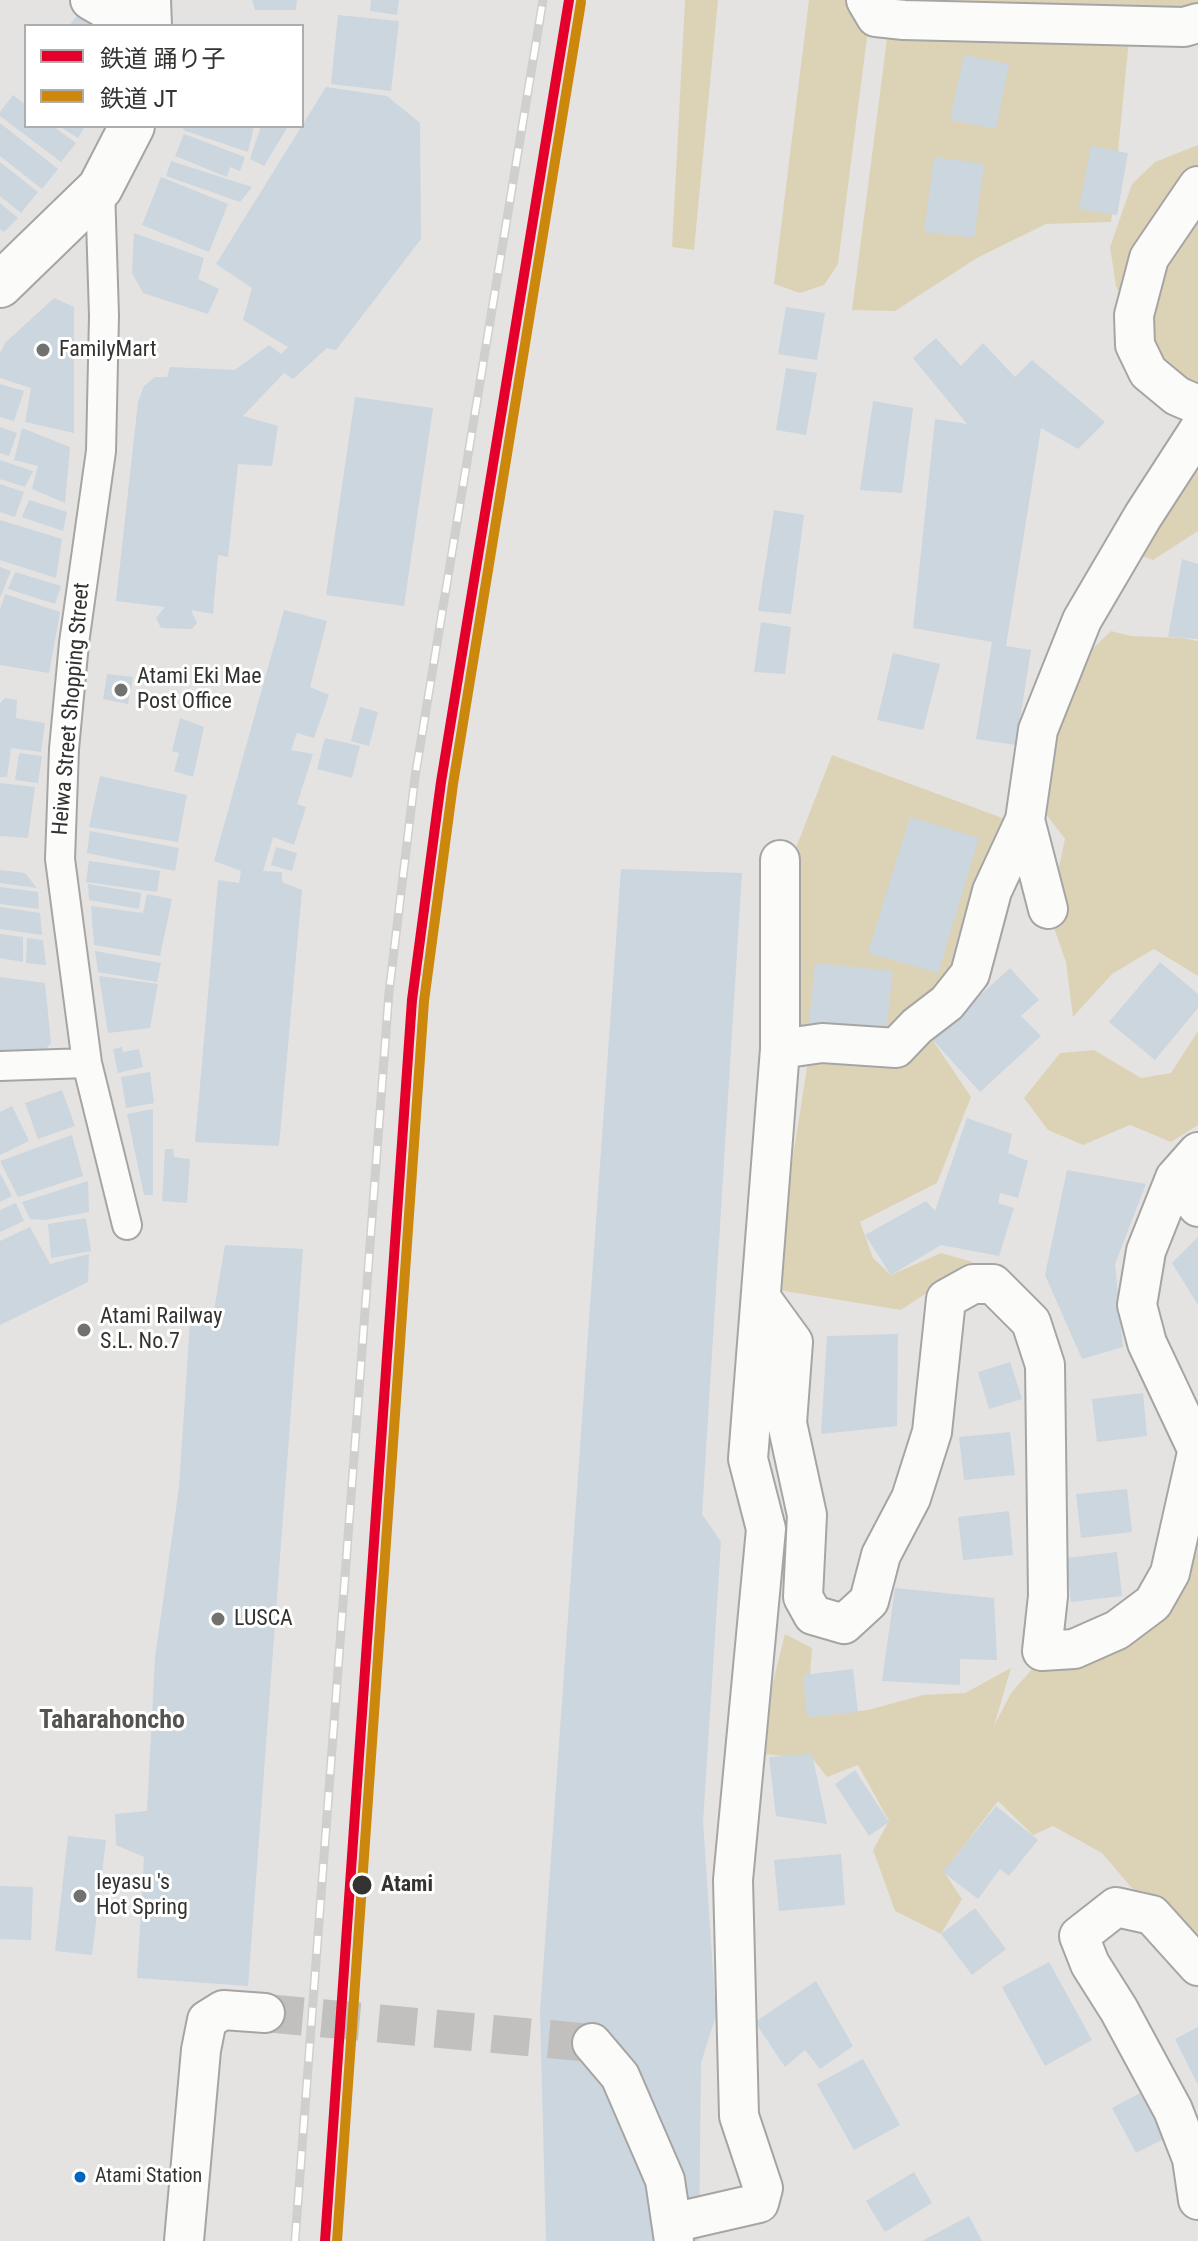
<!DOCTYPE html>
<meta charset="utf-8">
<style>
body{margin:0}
#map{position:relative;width:1198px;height:2241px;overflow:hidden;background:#e4e3e1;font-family:"Roboto Condensed","Noto Sans JP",sans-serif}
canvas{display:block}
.legend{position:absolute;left:24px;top:24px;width:280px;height:104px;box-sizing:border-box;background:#fff;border:2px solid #adadad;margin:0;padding:10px 14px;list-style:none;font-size:24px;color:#333331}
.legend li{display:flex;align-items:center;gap:16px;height:40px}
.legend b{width:40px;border:2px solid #adadad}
</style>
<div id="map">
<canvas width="1198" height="2241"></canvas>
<ul class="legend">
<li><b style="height:10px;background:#e4002b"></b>鉄道 踊り子</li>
<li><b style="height:10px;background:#cc880c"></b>鉄道 JT</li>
</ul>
</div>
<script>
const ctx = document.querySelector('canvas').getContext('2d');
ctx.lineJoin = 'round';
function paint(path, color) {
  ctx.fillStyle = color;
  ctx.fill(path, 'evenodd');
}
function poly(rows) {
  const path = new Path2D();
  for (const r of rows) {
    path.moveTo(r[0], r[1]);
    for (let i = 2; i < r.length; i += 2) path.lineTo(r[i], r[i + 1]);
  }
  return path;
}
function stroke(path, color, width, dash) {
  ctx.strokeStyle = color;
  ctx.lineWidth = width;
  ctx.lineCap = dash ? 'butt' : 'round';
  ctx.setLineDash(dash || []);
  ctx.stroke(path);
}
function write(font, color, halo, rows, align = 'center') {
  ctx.font = font + ' "Roboto Condensed",sans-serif';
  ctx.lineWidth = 6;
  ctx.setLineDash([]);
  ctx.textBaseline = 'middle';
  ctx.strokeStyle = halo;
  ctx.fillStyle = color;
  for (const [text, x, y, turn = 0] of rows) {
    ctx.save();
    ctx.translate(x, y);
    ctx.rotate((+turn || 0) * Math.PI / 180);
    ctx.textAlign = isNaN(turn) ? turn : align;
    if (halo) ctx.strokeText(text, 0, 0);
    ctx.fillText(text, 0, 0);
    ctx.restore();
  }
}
paint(poly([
 [685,0,718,0,694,250,672,247],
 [809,0,1198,0,1198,20,869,22,838,264,824,285,800,293,774,284],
 [888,31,1129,40,1111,222,1046,224,977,258,895,311,852,310],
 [1198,145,1198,388,1177,396,1134,327,1116,286,1110,247,1132,184,1155,162],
 [1198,453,1198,531,1153,560,1136,554],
 [1111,631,1131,636,1182,638,1198,641,1198,976,1154,949,1112,974,1073,1017,1066,962,1053,925,1056,881,1065,839,1039,805,1046,742,1085,656],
 [832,755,1016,823,970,974,896,1048,794,1047,792,858],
 [1198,1031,1198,1125,1171,1142,1130,1125,1083,1145,1048,1130,1024,1098,1060,1053,1094,1050,1141,1078,1171,1073],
 [932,1039,971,1097,937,1183,860,1222,873,1258,891,1275,941,1253,973,1262,901,1310,772,1289,809,1055,895,1057],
 [1198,1494,1198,1952,1130,1886,1102,1853,1053,1826,1033,1835,998,1801,944,1872,962,1899,941,1934,895,1911,873,1850,889,1821,858,1765,827,1777,813,1759,764,1754,759,1738,785,1634,812,1648,807,1717,868,1710,923,1695,965,1693,1011,1668,994,1726,1011,1693,1048,1651,1133,1639,1169,1615,1170,1595]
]), '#dcd3b7');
paint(poly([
 [252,0,297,0,296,10,255,10],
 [371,0,399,0,397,15,370,11],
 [78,14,93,26,69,26],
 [338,15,399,21,391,91,331,84],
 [964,55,1009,64,996,129,950,120],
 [326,87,387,96,420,123,421,239,336,350,327,348,293,379,284,373,243,416,278,426,272,466,238,464,228,557,218,555,213,614,191,610,197,623,192,629,161,628,156,618,165,607,116,601,138,402,144,386,155,377,167,377,170,367,235,370,269,345,281,354,288,347,243,320,252,288,216,264],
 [13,95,26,105,26,126,53,126,76,143,61,162,0,116,0,112],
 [0,123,58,169,42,189,0,156],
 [59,126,85,126,78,138],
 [184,126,254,126,248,152,183,130],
 [261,126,287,128,264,166,250,159],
 [184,134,245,157,240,171,230,167,227,177,175,156],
 [1091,146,1128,153,1117,215,1079,209],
 [934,157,984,164,974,238,924,232],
 [171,161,252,187,240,202,166,176],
 [0,162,38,192,21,213,0,196],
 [161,177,228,204,209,252,142,225],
 [0,203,18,218,4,232,0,229],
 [134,233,204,258,198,279,219,289,208,314,143,293,132,273],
 [54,298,74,307,74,433,25,422,31,388,0,378,0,353,5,343],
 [786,307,825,313,817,360,778,354],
 [936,338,961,366,983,343,1015,377,1032,360,1105,422,1078,449,1041,428,1006,646,1031,650,1016,745,976,739,992,642,913,628,935,419,967,424,913,358],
 [786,368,817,373,806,435,776,430],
 [0,384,24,391,14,421,0,417],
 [355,397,433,408,404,606,326,595],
 [873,401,913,408,902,493,860,490],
 [0,427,17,433,9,456,0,453],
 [22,428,70,447,65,503,32,489,38,466,14,460],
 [0,460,33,471,25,487,0,479],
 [0,484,24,492,15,517,0,512],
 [29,500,67,512,63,531,22,517],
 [774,510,804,515,791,614,758,611],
 [0,520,62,539,56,578,0,560],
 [1182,559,1198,564,1198,639,1168,637],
 [0,567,11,571,0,598],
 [15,572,61,586,55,604,8,589],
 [5,594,60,612,49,673,0,665,0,609],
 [284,610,327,621,310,687,329,695,314,738,297,733,291,750,313,754,297,804,306,807,294,845,273,837,263,871,282,872,282,882,302,890,279,1146,195,1142,218,880,239,883,241,871,214,861],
 [761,622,791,627,785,674,754,672],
 [893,653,940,664,923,730,877,720],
 [107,674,133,677,128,704,103,699],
 [5,698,17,700,16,718,45,723,41,752,11,748,7,777,0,777,0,703],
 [360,707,378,712,369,746,351,741],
 [180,718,204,727,193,777,174,771,179,753,172,751],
 [325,738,360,746,352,778,317,769],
 [19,753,42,756,38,783,15,780],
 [100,776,187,795,178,842,89,827],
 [0,783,35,787,28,838,0,836],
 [910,817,979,838,938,973,868,953],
 [90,831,179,848,175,871,87,853],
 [276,847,297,853,292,871,271,865],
 [89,861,160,871,157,892,86,882],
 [621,869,742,873,702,1514,721,1542,703,1822,716,2015,701,2063,699,2241,546,2241,540,2012],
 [0,870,25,873,37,888,0,883],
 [88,884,141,893,139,909,89,900],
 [0,887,38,892,39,909,0,904],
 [147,894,172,899,160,956,94,945,91,906,143,913],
 [0,907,40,913,42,935,0,929],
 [0,934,23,937,23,962,0,958],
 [27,938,43,940,46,965,26,963],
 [95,951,161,963,157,982,98,972],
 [1160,962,1198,994,1198,1008,1155,1060,1109,1022],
 [815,963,893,971,886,1031,809,1023],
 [1010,968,1039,1000,1021,1016,1041,1036,980,1092,932,1039],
 [99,976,158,984,150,1028,108,1033],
 [0,977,45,983,51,1043,44,1051,0,1054],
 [122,1047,123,1052,139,1049,143,1067,118,1073,113,1049],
 [150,1072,154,1103,126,1108,121,1077],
 [62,1090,75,1126,38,1139,25,1103],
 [12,1106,29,1141,0,1155,0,1112],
 [153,1109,153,1195,144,1195,127,1114],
 [967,1118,1012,1134,1008,1153,1028,1161,1018,1198,1000,1193,998,1203,1014,1208,999,1256,941,1245,891,1275,865,1235,926,1201,935,1211],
 [72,1135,83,1176,18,1197,0,1161],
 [165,1149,173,1149,174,1157,190,1159,187,1203,162,1201],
 [1067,1170,1146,1184,1115,1264,1123,1347,1082,1359,1045,1275],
 [0,1173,12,1196,0,1202],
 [88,1181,89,1212,45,1220,30,1219,22,1202],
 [16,1203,24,1221,0,1232,0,1210],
 [86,1218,91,1251,51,1258,48,1224],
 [30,1227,50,1264,89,1254,88,1282,0,1325,0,1241],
 [1198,1237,1198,1305,1172,1263],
 [225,1245,303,1249,248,1986,137,1978,144,1857,116,1845,115,1814,147,1811,155,1658,179,1487,191,1307,214,1310],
 [898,1334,897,1426,821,1434,827,1336],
 [1010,1362,1022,1399,989,1409,978,1372],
 [1143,1393,1147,1436,1097,1442,1092,1399],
 [1010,1432,1015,1475,964,1480,959,1437],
 [1127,1489,1132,1532,1081,1538,1076,1494],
 [1009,1511,1013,1555,963,1560,958,1517],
 [1117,1552,1122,1596,1071,1602,1066,1558],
 [895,1588,994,1598,997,1660,960,1659,960,1685,882,1681],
 [853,1669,858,1712,807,1717,803,1675],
 [812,1754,827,1824,776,1816,769,1757],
 [855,1770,889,1822,869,1836,835,1784],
 [996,1806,1038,1840,1009,1876,1000,1869,978,1899,943,1872],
 [68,1836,106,1840,92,1955,55,1951],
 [841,1854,845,1905,779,1911,774,1860],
 [0,1886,33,1887,31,1940,0,1939],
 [975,1908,1006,1949,972,1975,941,1934],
 [1049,1962,1092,2040,1045,2066,1002,1987],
 [816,1981,853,2046,820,2069,805,2050,785,2067,755,2022],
 [1198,2027,1198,2085,1175,2039],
 [863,2059,900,2125,854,2150,817,2084],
 [1142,2092,1166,2138,1136,2153,1112,2108],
 [914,2172,932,2203,885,2232,866,2201],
 [969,2216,982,2241,922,2241]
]), '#cbd6de');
stroke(poly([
 [265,2013,592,2043]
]), '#c1c0be', 38, [38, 19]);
const pedestrian = poly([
 [100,188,104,316,101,451,74,643,64,749,60,859,87,1063,127,1225],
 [0,1066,87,1063]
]);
const minor = poly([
 [90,0,135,26],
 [866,0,876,17,904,20,1184,27,1198,23],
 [1198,186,1149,258,1134,315,1135,345,1148,372,1177,396,1198,405],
 [1025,820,1038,730,1082,620,1143,516,1198,431],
 [780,1049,822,1043,896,1048,917,1026,947,1003,970,974,992,891,1025,820,1048,909],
 [1175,1178,1198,1207],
 [761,1298,793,1342,787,1423,807,1515,803,1597,813,1615,844,1624,869,1601,881,1555,911,1498,932,1432,946,1299,973,1284,993,1284,1031,1322,1045,1365,1048,1596,1042,1651,1074,1649,1117,1630,1153,1603,1170,1573,1198,1448],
 [1197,1449,1147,1343,1137,1305,1146,1251,1175,1178,1198,1152],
 [1198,1966,1152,1915,1116,1907,1079,1936,1090,1964,1119,2010,1173,2110,1192,2159,1198,2200],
 [592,2043,620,2076,665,2180,674,2241],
 [672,2223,759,2203,763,2188,739,2116,733,1880,766,1529,748,1459,780,1049,780,860],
 [184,2241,201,2050,207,2020,223,2010,265,2013]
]);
const tertiary = poly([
 [148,0,149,26],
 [0,285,100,188,132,126]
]);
stroke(pedestrian, '#a6a5a4', 32);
stroke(minor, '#a6a5a4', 42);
stroke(tertiary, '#a6a5a4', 48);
stroke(pedestrian, '#fbfbfa', 28);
stroke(minor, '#fbfbfa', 38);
stroke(tertiary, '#fbfbfa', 44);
const rail = poly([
 [295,2241,389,992,415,777,543,0]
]);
stroke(rail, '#cfcfce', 9);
stroke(rail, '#fff', 6, [18]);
stroke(poly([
 [325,2241,412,1000,441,782,569,0]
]), '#e4002b', 10);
stroke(poly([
 [337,2241,424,1001,453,784,581,2]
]), '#cc880c', 10);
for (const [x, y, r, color] of [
 [43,350,8,"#71716f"],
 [121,690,8,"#71716f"],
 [84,1330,8,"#71716f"],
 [218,1619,8,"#71716f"],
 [362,1885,11,"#333331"],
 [80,1896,8,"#71716f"],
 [80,2177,7,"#0065bd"]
]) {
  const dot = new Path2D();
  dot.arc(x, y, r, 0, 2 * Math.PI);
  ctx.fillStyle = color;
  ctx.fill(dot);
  stroke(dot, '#fff', 3);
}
write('20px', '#333331', '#fff', [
 ["Atami Station",95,2177]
], 'left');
write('22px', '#333331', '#fff', [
 ["FamilyMart",59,350],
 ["Atami Eki Mae",137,677],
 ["Post Office",137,702],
 ["Atami Railway",100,1317],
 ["S.L. No.7",100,1342],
 ["LUSCA",234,1619],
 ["Ieyasu 's",96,1883],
 ["Hot Spring",96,1908]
], 'left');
write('22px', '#333331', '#fff', [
 ["Heiwa Street Shopping Street",72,709,-85]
]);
write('bold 22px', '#333331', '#fff', [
 ["Atami",381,1885]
], 'left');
write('bold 26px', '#565451', '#fff', [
 ["Taharahoncho",112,1721]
]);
</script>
